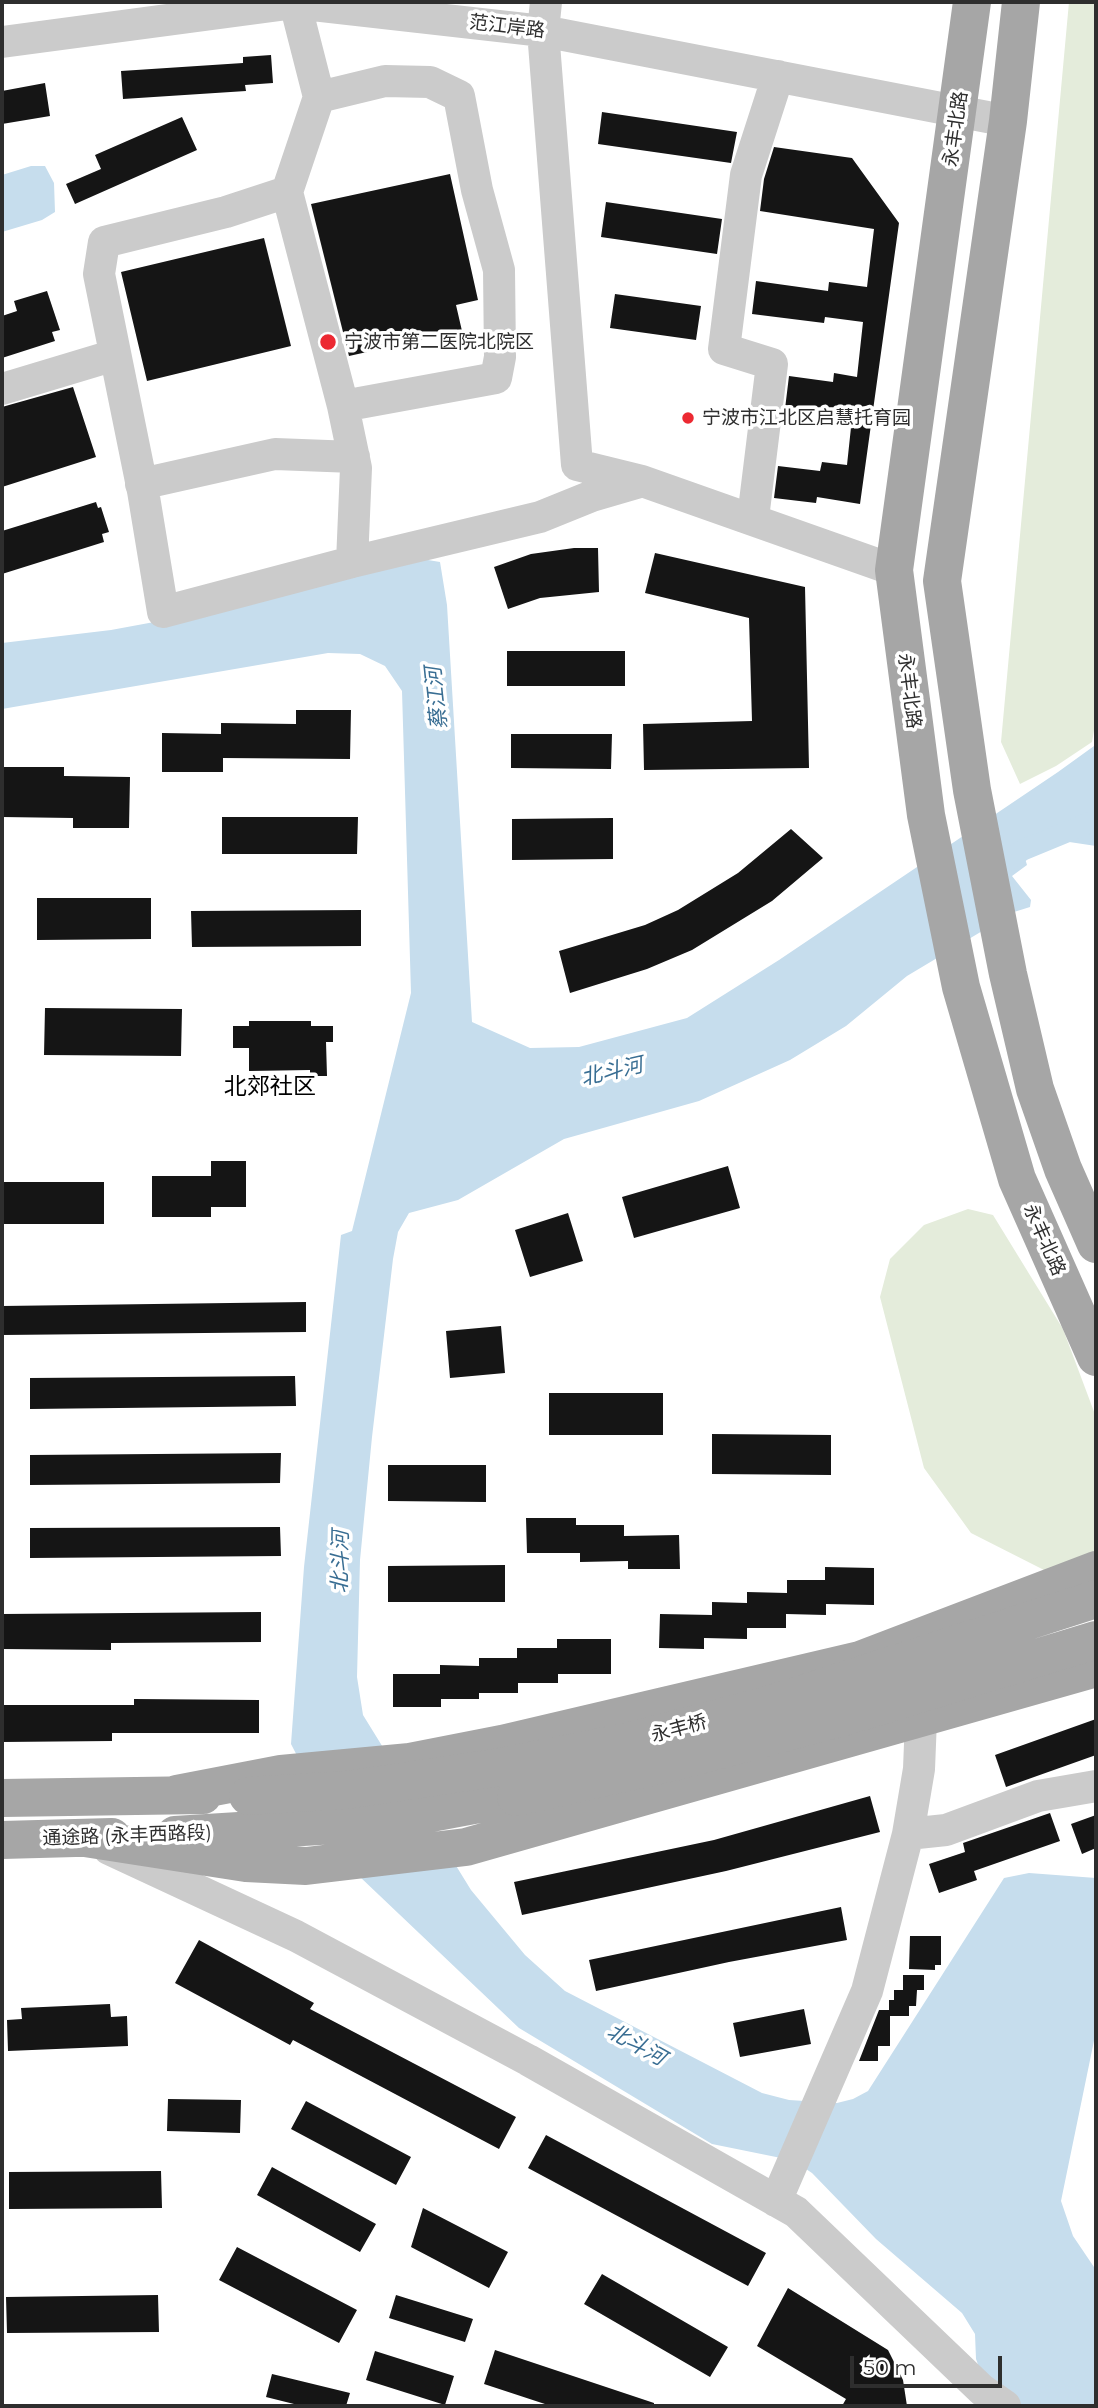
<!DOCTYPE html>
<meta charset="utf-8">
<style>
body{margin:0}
#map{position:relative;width:1098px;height:2408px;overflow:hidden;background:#fff;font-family:Montserrat,sans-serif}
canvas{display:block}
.frame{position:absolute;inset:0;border:4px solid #2e2e2e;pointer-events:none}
.scale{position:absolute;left:850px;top:2356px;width:152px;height:32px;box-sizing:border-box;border:4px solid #2e2e2e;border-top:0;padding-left:9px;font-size:21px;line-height:24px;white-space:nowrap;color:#2e2e2e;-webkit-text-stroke:5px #fff;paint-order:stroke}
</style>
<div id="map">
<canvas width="1098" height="2408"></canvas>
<div class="frame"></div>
<div class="scale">50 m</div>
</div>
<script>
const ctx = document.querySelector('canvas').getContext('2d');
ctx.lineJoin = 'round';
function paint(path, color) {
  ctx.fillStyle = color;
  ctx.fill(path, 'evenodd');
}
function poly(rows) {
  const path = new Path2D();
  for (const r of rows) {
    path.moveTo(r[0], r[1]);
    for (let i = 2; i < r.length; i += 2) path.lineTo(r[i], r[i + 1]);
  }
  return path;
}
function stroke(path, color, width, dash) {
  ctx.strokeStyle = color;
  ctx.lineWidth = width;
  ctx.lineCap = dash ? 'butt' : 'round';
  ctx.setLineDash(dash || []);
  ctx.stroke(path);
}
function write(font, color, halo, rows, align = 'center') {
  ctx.font = font + ' Montserrat,"Noto Sans SC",sans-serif';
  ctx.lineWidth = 7;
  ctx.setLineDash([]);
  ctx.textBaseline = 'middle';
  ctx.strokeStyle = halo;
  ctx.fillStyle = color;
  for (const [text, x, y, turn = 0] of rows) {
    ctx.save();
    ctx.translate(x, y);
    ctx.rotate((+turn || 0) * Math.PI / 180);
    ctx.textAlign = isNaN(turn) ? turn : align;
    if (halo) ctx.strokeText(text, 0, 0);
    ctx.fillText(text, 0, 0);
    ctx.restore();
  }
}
paint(poly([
 [1069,2,1096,2,1096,719,1092,742,1056,766,1020,784,1001,742],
 [968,1209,993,1215,1063,1329,1096,1417,1096,1556,1044,1570,971,1533,924,1468,880,1297,890,1259,924,1225]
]), '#e4ecdb');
paint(poly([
 [31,166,45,166,54,183,55,212,42,220,2,232,2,175],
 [422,559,440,562,447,605,472,1022,530,1048,579,1047,687,1018,779,960,1058,772,1094,746,1096,735,1096,846,1036,837,1020,842,1027,865,1012,876,1031,900,1030,907,1014,912,907,976,846,1026,790,1060,699,1101,564,1139,458,1200,409,1213,398,1232,393,1259,372,1437,360,1560,357,1677,363,1715,471,1890,525,1955,565,1991,762,2093,789,2100,837,2103,853,2099,868,2091,1004,1878,1029,1873,1096,1878,1096,2031,1061,2201,1073,2236,1096,2270,1096,2406,993,2406,976,2359,975,2334,962,2313,876,2239,812,2173,797,2163,781,2158,712,2144,519,2028,359,1876,291,1744,304,1567,341,1235,352,1231,411,993,402,691,385,666,360,654,328,653,2,709,2,643,111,630,257,603]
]), '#c6dded');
stroke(poly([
 [999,866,1023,850,1096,820]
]), '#c6dded', 21);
paint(poly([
 [271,55,273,83,245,85,246,91,123,99,121,71,243,63,243,57],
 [45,83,50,116,2,124,2,91],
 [602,112,737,132,731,163,598,144],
 [182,117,197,150,75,204,66,184,101,169,95,155],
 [774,147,852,158,899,223,860,504,817,497,816,503,774,498,778,466,820,471,822,462,847,465,852,418,785,409,789,376,833,382,834,373,857,377,863,322,825,317,824,323,752,314,756,281,828,291,829,282,867,287,874,229,760,211,764,179],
 [450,174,478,300,456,305,462,331,349,356,311,204],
 [606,202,722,219,717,254,601,237],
 [264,238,291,346,147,381,121,272],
 [47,291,60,330,52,332,55,341,2,358,2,316,17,311,14,301],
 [615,294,701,306,696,340,610,328],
 [73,387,96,457,2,487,2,407],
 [96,502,98,508,101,507,109,532,102,534,104,542,2,574,2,531],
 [574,548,598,548,599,592,540,598,508,609,494,567,531,554],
 [655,553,805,587,809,768,644,770,643,724,752,721,749,618,645,593],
 [507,651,625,651,625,686,507,686],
 [296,710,351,710,350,759,223,758,223,772,162,772,162,733,221,734,221,723,296,724],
 [511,734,612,734,611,769,511,768],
 [2,767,64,767,64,776,130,777,129,828,73,828,73,818,2,817],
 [222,817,358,817,357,854,222,854],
 [613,818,613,859,512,860,512,819],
 [791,829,823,858,772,901,692,950,647,969,570,993,559,951,645,925,678,910,738,873],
 [37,898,151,898,151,939,37,940],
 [361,910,361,946,192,947,191,911],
 [45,1008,182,1009,181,1056,44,1055],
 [249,1021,311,1021,311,1026,333,1026,333,1042,326,1042,327,1076,310,1076,310,1070,249,1071,249,1048,233,1048,233,1026,249,1026],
 [211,1161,246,1161,246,1207,211,1207,211,1217,152,1217,152,1176,211,1176],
 [728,1166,740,1208,634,1238,622,1197],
 [2,1182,104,1182,104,1224,2,1224],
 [568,1213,583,1261,530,1277,515,1230],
 [306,1302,306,1332,2,1335,2,1306],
 [501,1326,505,1373,450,1378,446,1331],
 [295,1376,296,1406,30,1409,30,1378],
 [549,1393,663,1393,663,1435,549,1435],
 [712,1434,831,1435,831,1475,712,1474],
 [281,1453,280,1483,30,1485,30,1455],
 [388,1465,486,1465,486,1502,388,1501],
 [526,1518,576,1518,576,1525,624,1525,624,1536,679,1535,680,1569,628,1569,628,1561,580,1562,580,1553,527,1553],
 [280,1527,281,1556,30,1558,30,1528],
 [505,1565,505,1602,388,1602,388,1566],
 [825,1567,874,1568,874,1605,826,1604,826,1615,786,1614,786,1628,747,1628,747,1639,704,1638,704,1649,659,1648,660,1614,712,1615,712,1602,747,1603,747,1592,787,1593,787,1580,825,1580],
 [261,1612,261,1642,111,1643,111,1650,2,1649,2,1614],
 [557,1639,611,1639,611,1674,558,1674,558,1683,518,1683,518,1693,479,1693,479,1699,441,1699,441,1707,393,1707,393,1674,440,1674,440,1665,479,1666,479,1658,517,1658,517,1648,557,1648],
 [134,1699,259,1700,259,1733,112,1733,112,1741,2,1742,2,1705,134,1705],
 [1096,1719,1096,1755,1006,1787,995,1755],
 [870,1796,880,1832,726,1871,522,1915,514,1882,714,1840],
 [1050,1813,1060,1841,974,1871,977,1880,939,1893,929,1864,965,1852,963,1843],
 [1096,1815,1096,1848,1082,1854,1071,1824],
 [841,1907,847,1940,729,1962,596,1991,589,1960],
 [910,1936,941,1936,941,1965,935,1965,935,1970,909,1969],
 [199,1940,314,2003,310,2009,516,2117,499,2149,293,2040,290,2045,175,1983],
 [903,1975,924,1975,924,1990,917,1990,916,2006,909,2006,909,2016,890,2016,890,2046,878,2046,878,2061,859,2061,879,2010,889,2010,889,2000,894,2000,894,1990,903,1990],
 [110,2004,111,2017,127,2016,128,2046,8,2051,7,2020,22,2019,21,2008],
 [804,2009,811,2044,740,2057,733,2023],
 [168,2099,241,2100,240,2133,167,2131],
 [306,2101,411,2157,396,2185,291,2129],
 [546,2135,766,2253,748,2286,528,2168],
 [272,2167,376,2224,360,2252,257,2195],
 [161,2171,162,2208,9,2209,9,2172],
 [423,2208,508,2252,489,2288,411,2247],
 [237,2247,357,2310,339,2343,219,2280],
 [602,2274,728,2347,710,2377,584,2304],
 [788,2288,888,2350,903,2380,907,2406,842,2406,846,2399,757,2346],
 [158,2295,159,2332,7,2333,6,2297],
 [396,2295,473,2319,465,2342,389,2318],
 [495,2350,654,2403,654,2406,551,2406,484,2384],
 [375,2351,454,2376,445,2405,366,2380],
 [272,2374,350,2393,346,2406,302,2406,266,2397]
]), '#151515');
stroke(poly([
 [546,2,543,31,577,465,642,481,894,570],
 [295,3,319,97,385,81,430,82,459,96,477,190,499,270,500,357,496,378,343,406],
 [2,42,295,3,543,31,1008,121],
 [287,192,226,212,104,242,99,274,143,491,163,612,352,562,356,468,343,406,287,192,319,97],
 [2,389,115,355],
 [141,484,275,454,354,457],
 [753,518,772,364,724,349,746,175,778,76],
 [352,562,540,517,592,496,640,482],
 [908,1834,946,1830,1038,1796,1096,1786],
 [109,1849,296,1936,528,2060,796,2212,982,2390,1005,2406],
 [776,2201,867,1991,908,1834,919,1769,921,1719]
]), '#cbcbcb', 32);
stroke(poly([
 [972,2,894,570,926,815,961,987,1017,1179,1096,1357],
 [1021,2,1008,121,942,581,972,790,1008,974,1035,1089,1063,1169,1096,1244],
 [177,1794,281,1774,410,1762,502,1744,860,1660,1096,1570],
 [2,1798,203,1795],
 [175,1835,383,1822,516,1797],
 [85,1838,246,1863,306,1866,466,1847,1096,1668],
 [2,1840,112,1837]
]), '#a6a6a6', 38);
stroke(poly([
 [248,1796,346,1790,495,1768,627,1742,765,1706,1096,1599],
 [516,1797,678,1761,840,1718,1096,1640]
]), '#a6a6a6', 38);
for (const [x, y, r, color] of [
 [328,342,9,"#ec2932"],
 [688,418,7,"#ec2932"]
]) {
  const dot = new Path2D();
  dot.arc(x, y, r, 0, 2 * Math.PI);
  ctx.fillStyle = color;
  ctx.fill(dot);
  stroke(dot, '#fff', 2.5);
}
write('19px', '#2e2e2e', '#fff', [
 ["范江岸路",507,27,7],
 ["永丰北路",956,129,-82],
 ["永丰北路",909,691,83],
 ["永丰北路",1044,1240,66],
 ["永丰桥",679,1729,-15],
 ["通途路 (永丰西路段)",127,1836,-2]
]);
write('19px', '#2e2e2e', '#fff', [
 ["宁波市第二医院北院区",344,342],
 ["宁波市江北区启慧托育园",702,418]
], 'left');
write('italic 21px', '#396e93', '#fff', [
 ["蔡江河",437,698,-96],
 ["北斗河",612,1072,-13],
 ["北斗河",341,1562,-89],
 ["北斗河",636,2045,29]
]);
write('23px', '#000', '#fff', [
 ["北郊社区",270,1087]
]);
</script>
